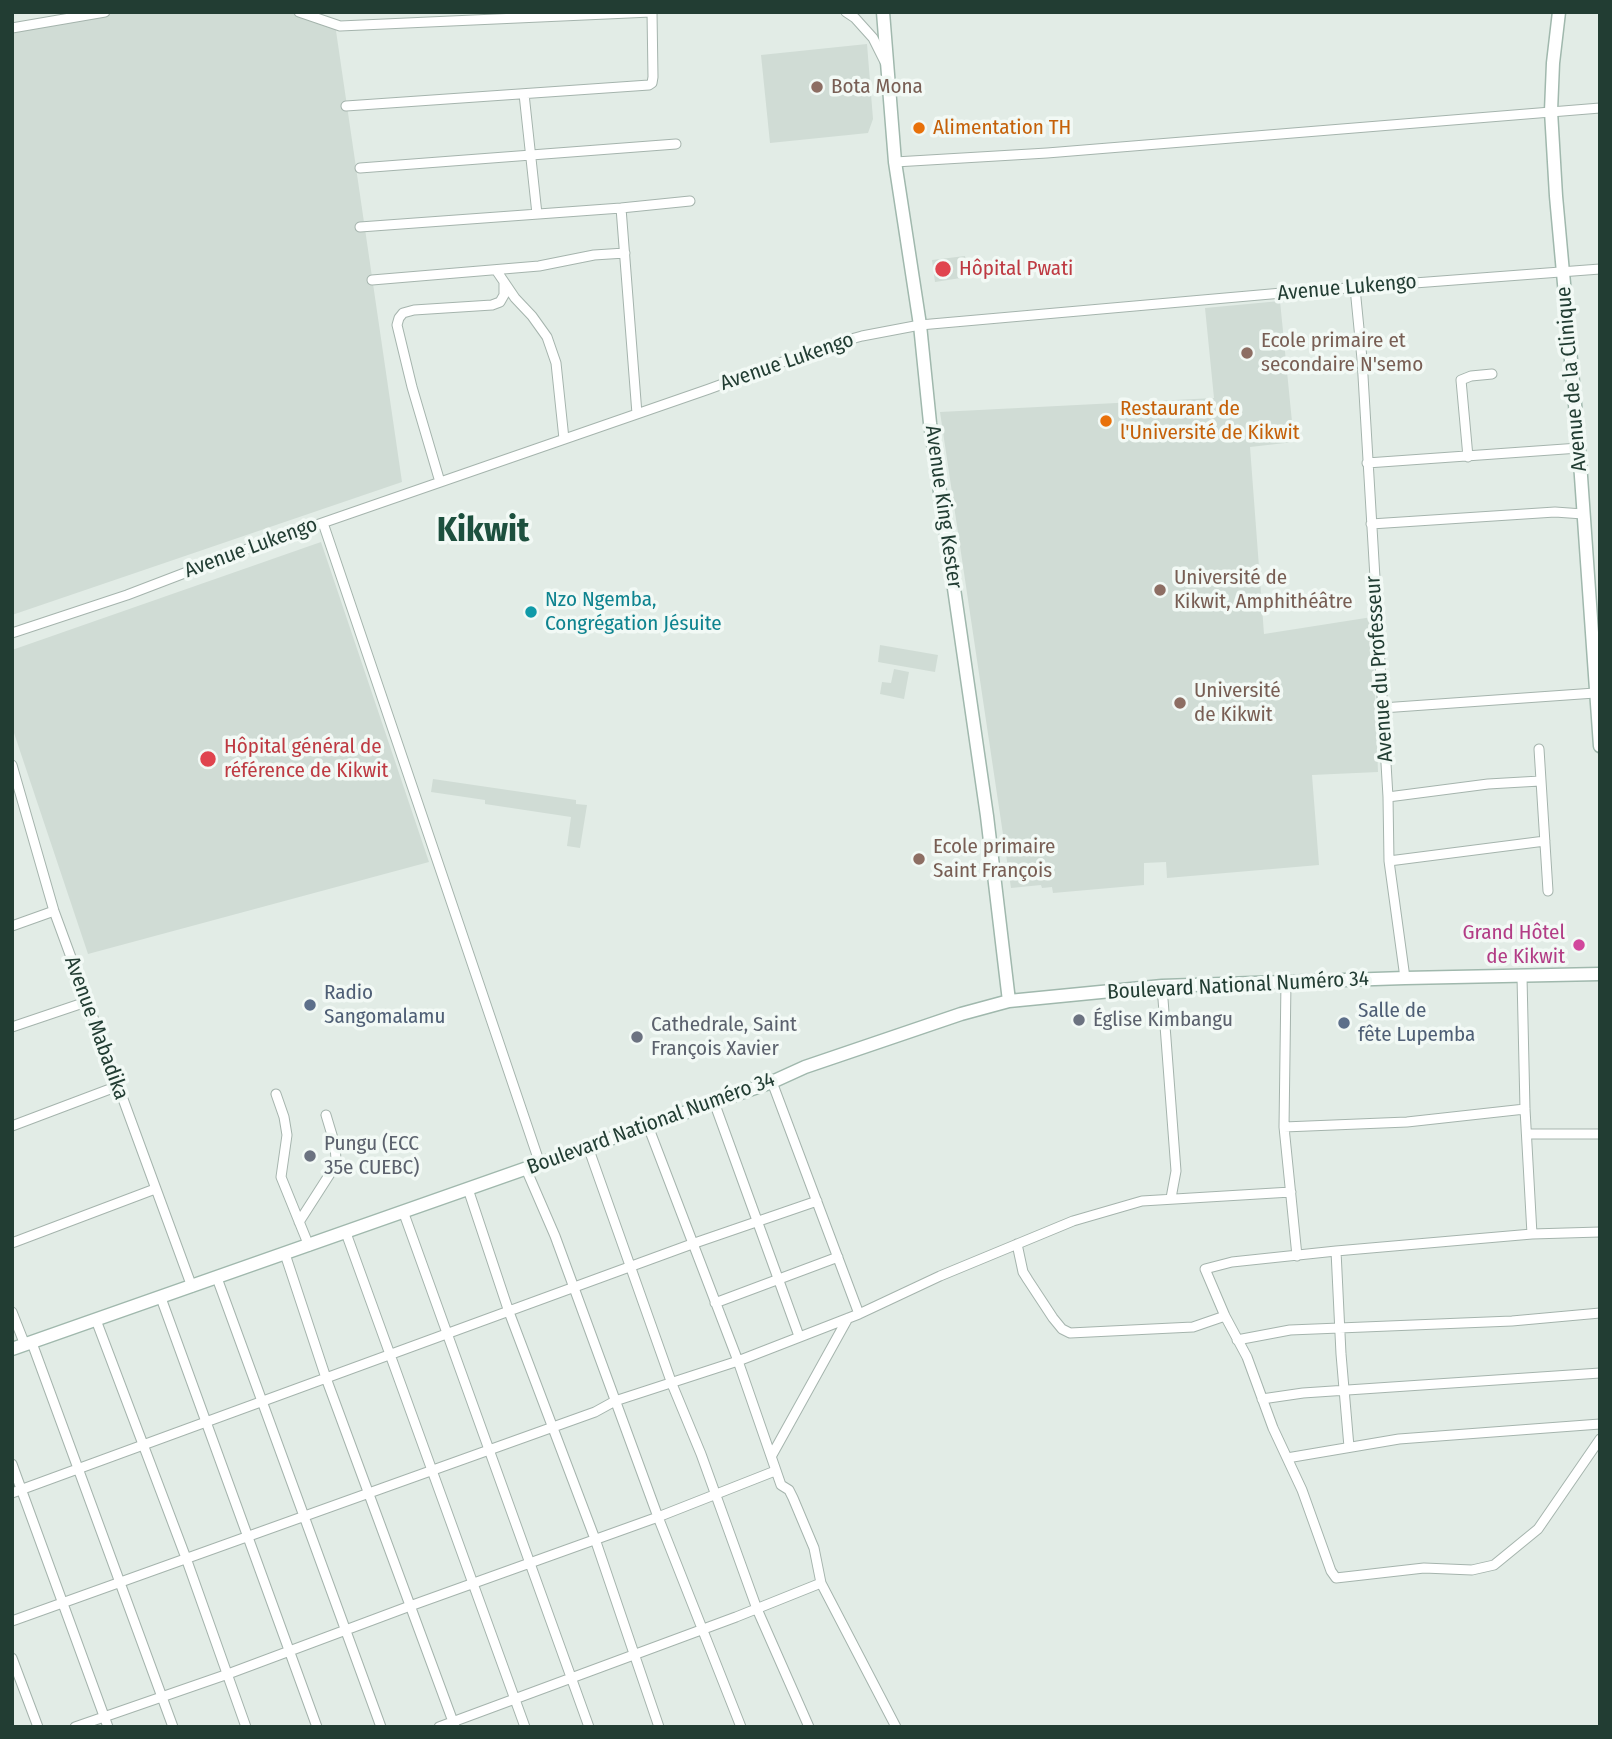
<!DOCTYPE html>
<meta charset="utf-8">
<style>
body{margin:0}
#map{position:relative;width:1612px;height:1739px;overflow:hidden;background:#e2ece6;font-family:"Fira Sans Condensed",sans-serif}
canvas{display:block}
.frame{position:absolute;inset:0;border:14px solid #223d33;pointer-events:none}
</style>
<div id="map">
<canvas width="1612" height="1739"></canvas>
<div class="frame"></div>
</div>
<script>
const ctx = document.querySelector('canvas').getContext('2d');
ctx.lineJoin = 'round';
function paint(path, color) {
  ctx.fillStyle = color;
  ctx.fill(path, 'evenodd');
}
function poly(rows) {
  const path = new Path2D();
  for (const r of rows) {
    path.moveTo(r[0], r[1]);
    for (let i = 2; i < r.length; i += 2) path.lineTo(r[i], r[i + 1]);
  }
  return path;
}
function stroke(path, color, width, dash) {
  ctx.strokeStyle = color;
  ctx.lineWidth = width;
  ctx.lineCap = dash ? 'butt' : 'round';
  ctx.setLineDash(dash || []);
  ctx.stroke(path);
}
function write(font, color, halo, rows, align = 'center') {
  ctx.font = font + ' "Fira Sans Condensed",sans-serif';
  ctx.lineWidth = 7;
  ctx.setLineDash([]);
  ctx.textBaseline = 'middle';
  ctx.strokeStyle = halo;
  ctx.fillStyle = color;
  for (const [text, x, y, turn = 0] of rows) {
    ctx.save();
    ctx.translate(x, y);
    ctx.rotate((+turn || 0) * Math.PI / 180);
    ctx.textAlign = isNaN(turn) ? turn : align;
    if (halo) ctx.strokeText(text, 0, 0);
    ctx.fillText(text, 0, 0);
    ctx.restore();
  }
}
paint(poly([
 [109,12,297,12,335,24,402,482,12,615,12,26],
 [867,44,873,119,868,133,770,143,761,55],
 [965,256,967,277,935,282,932,260],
 [1280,301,1294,442,1250,447,1264,634,1372,617,1378,772,1312,775,1319,865,1167,878,1166,862,1144,863,1144,885,1053,893,1052,887,1042,888,1041,885,1011,888,940,412,1214,398,1205,308],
 [321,542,429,862,88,954,12,727,12,650],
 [880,645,938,655,935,672,878,662],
 [894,669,909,672,904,699,880,694,882,682,891,683],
 [433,779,576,800,576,804,587,805,580,848,567,846,571,817,485,804,485,800,431,792]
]), '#d0dcd5');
const street = poly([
 [299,12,340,26,651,12],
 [846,12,855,18,873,38,885,62],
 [12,28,105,12],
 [524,94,537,214],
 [346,106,649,85,652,83,653,77,652,12],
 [895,162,1047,153,1600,108],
 [360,168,676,144],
 [621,208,637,414],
 [360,227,621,208,690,201],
 [496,270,515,298,532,316,547,337,556,363,564,439],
 [372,280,539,266,594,255,625,253],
 [1355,288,1362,359,1388,797,1389,861,1405,978],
 [1468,457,1461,380,1471,376,1492,374],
 [1367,463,1579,448],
 [440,482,412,387,397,325,399,318,403,313,414,310,492,305,500,302,504,295,504,282],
 [323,523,540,1164],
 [1371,524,1555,512,1583,514],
 [12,633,127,595,250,548,709,389,826,346,862,336,920,325,1282,293,1600,269],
 [1382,708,1595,693],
 [1539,749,1548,891],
 [12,765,54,911,192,1287],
 [1388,797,1488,784,1540,781],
 [1389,861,1545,841],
 [12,926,54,911],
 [1522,977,1525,1109,1532,1234],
 [1286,981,1284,1127,1297,1256],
 [1162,986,1176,1171,1171,1198],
 [12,1027,86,1002],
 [772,1082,859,1314],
 [276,1094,284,1117,287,1135,281,1177,309,1246],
 [714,1102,799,1336],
 [12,1126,118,1086],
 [648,1126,738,1361,781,1485,789,1490,793,1498,814,1548,821,1583,896,1727],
 [1284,1127,1407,1122,1525,1109],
 [1527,1134,1600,1134],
 [588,1147,672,1384,701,1454,757,1609,809,1727],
 [526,1169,555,1236,658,1517,741,1727],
 [468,1189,509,1312,595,1539,659,1727],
 [403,1211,589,1727],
 [299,1222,333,1169,336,1160,335,1145,326,1115],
 [1600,1232,1532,1234,1336,1251,1232,1262,1205,1269,1225,1316,1247,1357,1273,1428,1302,1490,1331,1571,1336,1578,1424,1568,1472,1570,1494,1565,1538,1529,1600,1439],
 [346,1233,525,1727],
 [12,1243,155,1189],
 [1017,1244,1023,1272,1028,1280,1053,1318,1062,1329,1070,1333,1193,1327,1225,1316],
 [1336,1251,1341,1354,1349,1447],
 [285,1254,326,1378,455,1727],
 [217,1278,381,1727],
 [161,1298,317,1727],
 [715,1303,838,1257],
 [12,1312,25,1345],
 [96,1320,186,1558,246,1727],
 [1237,1340,1290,1330,1512,1321,1600,1313],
 [32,1343,173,1727],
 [1262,1399,1303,1393,1600,1373],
 [772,1455,848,1318],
 [1287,1458,1399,1439,1600,1424],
 [12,1464,108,1727],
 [12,1493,692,1244,817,1201],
 [12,1621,595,1412,615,1401,738,1361,859,1314,940,1276,1073,1221,1142,1201,1291,1192],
 [12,1658,38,1727],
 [75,1727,228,1674,410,1606,658,1517,775,1471],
 [439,1727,736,1617,821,1583]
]);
const secondary = poly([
 [883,12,895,162,920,325,930,423,987,816,1009,1001],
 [1559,12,1553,63,1551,111,1556,196,1579,448,1600,746],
 [12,1349,772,1082,805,1067,961,1014,1009,1001,1162,986,1405,978,1600,974]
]);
stroke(street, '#a5b4ad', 11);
stroke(secondary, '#a0b8ad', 15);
stroke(street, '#fff', 9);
stroke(secondary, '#fff', 12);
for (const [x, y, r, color] of [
 [817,87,7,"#8d6e63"],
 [919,128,7,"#e8710a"],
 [943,269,9,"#e0444e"],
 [1247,353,7,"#8d6e63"],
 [1106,421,7,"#e8710a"],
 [1160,590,7,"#8d6e63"],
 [531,612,7,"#0f9aa8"],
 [1180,703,7,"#8d6e63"],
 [208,759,9,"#e0444e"],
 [919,859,7,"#8d6e63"],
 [1579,945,7,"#d1479c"],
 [310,1005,7,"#5c6f8a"],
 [1079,1020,7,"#6b7280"],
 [1344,1023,7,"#5c6f8a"],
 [637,1037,7,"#6b7280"],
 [310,1156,7,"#6b7280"]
]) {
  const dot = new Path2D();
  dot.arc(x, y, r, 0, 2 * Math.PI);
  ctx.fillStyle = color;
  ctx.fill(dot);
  stroke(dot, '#f2f9f5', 2.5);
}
write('21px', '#785e54', '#f2f9f5', [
 ["Bota Mona",831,87],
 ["Ecole primaire et",1261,341],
 ["secondaire N'semo",1261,365],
 ["Université de",1174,578],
 ["Kikwit, Amphithéâtre",1174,602],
 ["Université",1194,691],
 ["de Kikwit",1194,715],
 ["Ecole primaire",933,847],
 ["Saint François",933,871]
], 'left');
write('21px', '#c56008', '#f2f9f5', [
 ["Alimentation TH",933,128],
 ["Restaurant de",1120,409],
 ["l'Université de Kikwit",1120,433]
], 'left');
write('21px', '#be3a42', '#f2f9f5', [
 ["Hôpital Pwati",959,269],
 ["Hôpital général de",224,747],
 ["référence de Kikwit",224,771]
], 'left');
write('21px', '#223d33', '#f2f9f5', [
 ["Avenue Lukengo",1347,288,-5],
 ["Avenue Lukengo",787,362,-19],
 ["Avenue de la Clinique",1572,379,-95],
 ["Avenue King Kester",943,507,82],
 ["Avenue Lukengo",251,548,-20],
 ["Avenue du Professeur",1380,669,-94],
 ["Boulevard National Numéro 34",1238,986,-3],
 ["Avenue Mabadika",96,1028,70],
 ["Boulevard National Numéro 34",651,1124,-20]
]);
write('21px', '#0d838f', '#f2f9f5', [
 ["Nzo Ngemba,",545,600],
 ["Congrégation Jésuite",545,624]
], 'left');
write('21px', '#b23c85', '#f2f9f5', [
 ["Grand Hôtel",1565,933],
 ["de Kikwit",1565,957]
], 'right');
write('21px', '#4e5e75', '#f2f9f5', [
 ["Radio",324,993],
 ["Sangomalamu",324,1017],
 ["Salle de",1358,1011],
 ["fête Lupemba",1358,1035]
], 'left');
write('21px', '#5b616d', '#f2f9f5', [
 ["Église Kimbangu",1093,1020],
 ["Cathedrale, Saint",651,1025],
 ["François Xavier",651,1049],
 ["Pungu (ECC",324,1144],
 ["35e CUEBC)",324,1168]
], 'left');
write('bold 35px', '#1d503e', '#f2f9f5', [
 ["Kikwit",483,531]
]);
</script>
